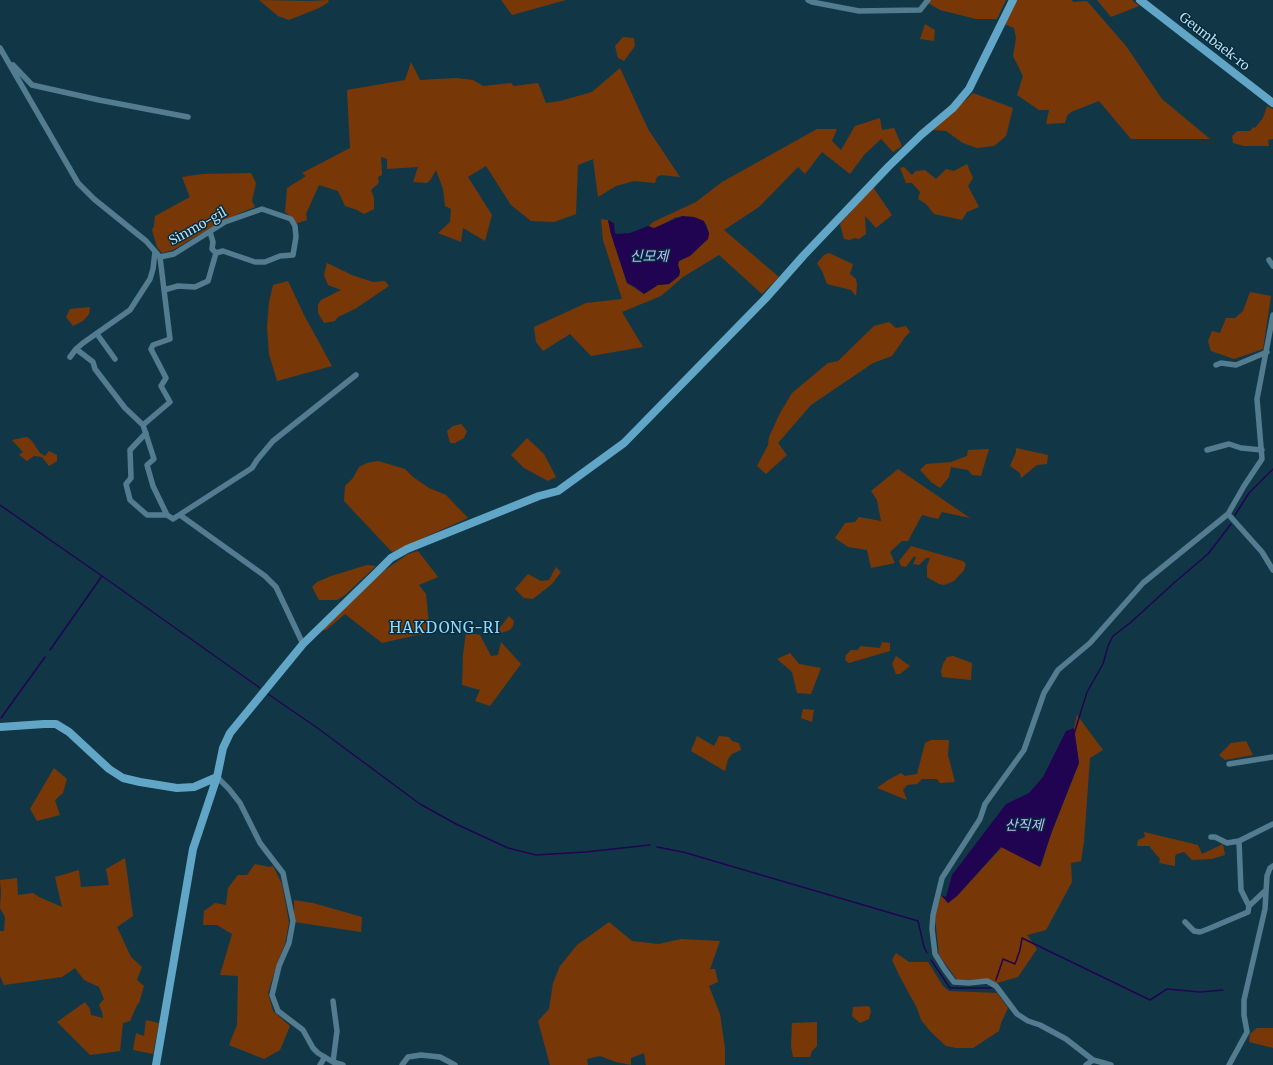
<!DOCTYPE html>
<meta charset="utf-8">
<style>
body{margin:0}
canvas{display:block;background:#113747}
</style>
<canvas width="1273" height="1065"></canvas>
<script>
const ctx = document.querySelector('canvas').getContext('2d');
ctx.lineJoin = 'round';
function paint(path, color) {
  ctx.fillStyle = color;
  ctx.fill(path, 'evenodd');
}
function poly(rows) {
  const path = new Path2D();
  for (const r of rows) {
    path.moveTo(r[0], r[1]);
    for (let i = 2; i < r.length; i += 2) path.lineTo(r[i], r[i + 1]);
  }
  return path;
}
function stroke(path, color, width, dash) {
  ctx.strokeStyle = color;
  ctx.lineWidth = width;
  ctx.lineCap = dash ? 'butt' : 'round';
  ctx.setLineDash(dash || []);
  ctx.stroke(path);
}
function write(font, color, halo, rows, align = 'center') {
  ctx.font = font + ' Merriweather,"Noto Sans KR",serif';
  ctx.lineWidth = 3;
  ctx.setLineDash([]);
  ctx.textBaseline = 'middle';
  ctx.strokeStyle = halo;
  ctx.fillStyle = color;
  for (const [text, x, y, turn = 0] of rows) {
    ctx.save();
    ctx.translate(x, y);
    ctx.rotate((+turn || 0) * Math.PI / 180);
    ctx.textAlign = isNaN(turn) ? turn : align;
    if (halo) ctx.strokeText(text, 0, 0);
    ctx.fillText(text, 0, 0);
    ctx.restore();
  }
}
paint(poly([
 [259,0,309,1,328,0,329,2,319,8,289,20,278,16],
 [501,0,566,0,512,15],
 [923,0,1006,0,997,19,976,19,940,10],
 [1017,0,1072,0,1073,2,1087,1,1126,46,1162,99,1210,139,1131,139,1099,101,1071,112,1067,116,1065,123,1046,124,1049,110,1039,110,1017,95,1023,76,1013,56,1016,38,1014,28,1004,24,1007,16],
 [1097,0,1132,0,1139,6,1111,17],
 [925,24,935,30,934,41,920,39],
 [623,37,634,38,635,46,624,61,618,58,615,46],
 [411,62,420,80,456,78,473,80,483,86,511,83,514,86,538,83,546,103,560,101,592,92,620,68,648,129,680,177,661,175,657,177,655,183,634,181,616,186,598,197,593,159,578,165,576,214,554,222,531,221,511,205,486,166,468,177,492,215,485,241,463,228,461,242,438,233,450,222,451,209,445,206,443,189,436,170,431,179,427,183,413,182,418,167,387,169,387,159,381,157,382,175,378,177,379,183,371,190,374,198,374,209,364,214,357,210,345,206,338,191,319,185,306,214,307,220,295,224,294,219,285,212,287,188,306,176,302,173,350,148,347,90,405,80],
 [973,93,1013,108,1006,136,994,146,977,148,963,143,946,131,933,130],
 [1267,106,1273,109,1273,139,1268,140,1269,146,1244,146,1233,143,1232,136,1237,131,1250,131,1253,127,1255,128,1263,118],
 [880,118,882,130,894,128,902,146,893,152,881,139,864,155,850,174,822,152,805,174,798,167,759,207,724,230,779,277,762,294,719,255,683,277,661,296,622,312,643,347,591,356,570,334,543,351,536,342,534,327,586,303,622,299,603,240,601,219,608,220,611,234,627,283,644,294,658,285,669,284,679,276,680,271,678,265,679,261,708,239,709,233,706,224,676,217,654,229,649,226,653,222,696,202,722,182,817,129,837,129,832,141,841,150,855,126],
 [967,164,973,178,968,186,979,207,967,212,962,220,934,214,926,204,918,199,920,192,912,183,906,183,900,168,904,167,912,175,916,171,925,170,936,179,946,169,954,171],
 [251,173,256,183,252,201,255,207,240,213,202,233,173,250,162,253,157,247,152,230,154,226,155,216,190,197,182,177,202,174],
 [873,187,892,215,876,228,865,216,866,234,859,239,855,238,849,240,844,239,840,224],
 [829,253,853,264,850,274,856,279,857,285,856,296,851,290,827,284,822,271,817,263,824,255],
 [327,263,352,275,373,282,385,281,389,286,355,309,338,317,335,321,324,323,318,313,318,305,321,300,341,290,328,285,324,275],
 [288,281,305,317,332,366,277,381,269,354,267,327,269,302,273,285],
 [1250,292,1271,296,1263,349,1234,359,1211,351,1208,341,1212,331,1220,333,1226,318,1235,318,1243,311],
 [90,307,89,314,83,321,73,326,66,317,70,309],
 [889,322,896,328,906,326,910,332,905,337,892,356,873,363,811,405,778,443,787,455,766,474,757,466,768,445,769,437,780,413,792,393,828,363,838,361,874,326],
 [461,424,467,431,464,438,455,443,450,443,447,431,453,426],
 [27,437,31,440,40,453,45,456,49,451,57,455,57,461,49,466,42,457,34,456,27,461,19,455,23,452,12,440],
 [527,438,544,454,556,477,548,481,524,468,511,455],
 [1016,448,1048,455,1047,464,1037,465,1021,478,1020,473,1010,466,1016,452],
 [989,449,981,476,972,475,968,470,951,467,949,477,940,488,931,482,920,470,926,464,951,462,967,456,968,450],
 [378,461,405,469,413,477,429,488,446,495,468,518,392,552,344,501,345,486,353,478,359,467,367,463],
 [898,469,970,518,942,512,938,519,922,515,908,541,902,541,890,552,895,563,871,568,867,550,848,547,835,538,845,523,855,522,859,517,881,521,877,500,871,491],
 [911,546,963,561,966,564,964,570,954,581,944,585,939,584,927,577,927,566,930,558,926,558,919,565,913,564,916,558,914,556,906,567,901,566,899,561],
 [418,551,438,577,419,585,426,594,430,634,417,635,382,643,345,614,326,630,322,630,385,570,408,554],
 [367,565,376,566,345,595,337,600,319,600,312,587,317,582,331,576],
 [556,567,561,572,552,584,533,599,524,598,515,589,528,574,541,581,549,580],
 [509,616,514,621,513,626,510,630,501,633,498,630],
 [466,632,480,635,491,656,498,655,501,642,521,664,490,706,475,701,480,690,462,685,463,655],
 [882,642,890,643,890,651,849,663,845,660,846,655,851,650,858,650,860,646,880,648],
 [790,653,799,664,821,668,811,694,797,693,792,672,777,659],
 [896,656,910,666,900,674,896,674,892,664],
 [953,656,972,663,971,680,942,677,941,671,943,664,947,657],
 [803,709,814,710,812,722,801,718],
 [1077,715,1103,750,1090,758,1084,842,1081,861,1071,863,1072,882,1046,930,1027,935,1037,949,1018,977,997,983,957,980,939,955,935,917,941,895,948,903,957,896,1002,847,1041,866,1051,834,1079,763,1074,728],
 [697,736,714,746,719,736,729,737,732,741,739,743,741,750,732,754,728,759,725,771,691,751],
 [931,740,949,740,948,755,955,782,940,783,937,779,922,779,917,784,907,785,903,790,907,800,877,788,888,780,901,773,905,776,917,774,925,743],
 [1246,741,1253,755,1225,760,1219,755,1231,743],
 [54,768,67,779,63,793,55,800,60,815,37,821,30,809],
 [1144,832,1198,845,1202,854,1223,844,1225,855,1212,859,1192,860,1184,852,1177,854,1175,856,1175,866,1159,863,1160,859,1149,846,1137,846,1138,840,1145,837],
 [125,858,133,916,117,927,131,957,142,967,137,980,144,986,139,1003,137,1005,130,1021,123,1023,120,1051,90,1055,57,1022,85,1002,90,1009,91,1015,103,1018,102,1012,99,1005,104,999,99,987,84,980,75,968,62,977,4,985,0,976,0,931,4,931,5,917,0,908,1,893,0,880,17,878,18,895,33,893,39,897,62,907,55,877,79,870,81,887,109,885,106,869],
 [255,864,269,867,273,866,282,884,289,922,285,944,276,967,268,993,273,1011,290,1026,280,1050,264,1059,229,1045,237,1025,238,976,220,975,232,934,217,925,203,925,204,911,215,903,226,905,228,888,238,875,247,875],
 [294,900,313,903,362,917,361,932,294,922],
 [609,922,632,941,659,944,681,939,720,941,710,969,715,969,718,982,709,986,720,1014,725,1048,725,1065,646,1065,644,1053,631,1058,631,1065,616,1062,600,1056,587,1059,588,1065,550,1065,538,1021,549,1009,553,983,560,966,577,945],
 [896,953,909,962,928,962,943,986,949,991,997,993,1008,1008,1001,1023,999,1031,973,1048,956,1048,946,1046,931,1032,921,1020,917,1008,899,975,892,960],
 [869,1006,871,1011,869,1019,860,1023,852,1016,853,1007],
 [146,1020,159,1023,153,1054,133,1050,136,1033,144,1036],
 [817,1022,817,1046,812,1051,810,1057,793,1057,791,1046,792,1023],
 [1257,1028,1273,1028,1273,1048,1249,1042,1250,1034]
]), '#783707');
paint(poly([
 [682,216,694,217,704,221,709,233,708,239,690,256,679,261,678,265,680,271,679,276,669,284,658,285,644,294,635,287,627,283,611,234,608,220,614,223,615,233,617,234,630,233,648,226,654,228],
 [1074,728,1079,763,1052,831,1040,867,1001,847,957,896,948,903,941,895,946,897,952,875,1006,804,1029,793,1043,777,1066,731]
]), '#200351');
stroke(poly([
 [0,505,102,576,260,688],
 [1235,515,1249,493,1273,469],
 [50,650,102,576],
 [268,694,316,727,420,804,456,824,508,848,536,855,585,852,650,845],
 [1,718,45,657],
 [1074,734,1087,692,1103,664,1108,646,1113,636,1130,623,1175,582,1208,554,1231,524],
 [657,847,683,852,918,921,924,947,927,953],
 [931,960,950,988,991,988],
 [996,980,1003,959,1015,964,1020,950,1022,938,1150,1000,1167,989,1200,992,1223,990]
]), '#200351', 1.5);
stroke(poly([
 [808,0,812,2,859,11,920,10,928,0],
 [0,48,78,183,94,199,146,241,160,257,170,339,153,345,151,349,166,378,161,386,170,402,143,425,154,459,147,465,153,486,167,515,173,519,252,468,257,460,273,441,356,375],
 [13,65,32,85,99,100,188,117],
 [210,232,213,242,212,249,216,253],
 [160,257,174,254,225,222,262,209,291,219,295,226,296,237,293,255,280,256,265,262,255,262,223,251,216,253,208,281,195,287,178,286,164,290],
 [1269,260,1273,266],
 [1273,315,1257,399,1262,459,1244,486,1228,514,1262,552,1273,570],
 [97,334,115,359],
 [76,349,93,362,95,369,125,408,143,425],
 [70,357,76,349,83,343,130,310,150,279,153,269,155,252],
 [1216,365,1221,363,1236,365,1267,352],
 [146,433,130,450,131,478,126,484,130,500,147,515,167,515],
 [1207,450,1229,444,1241,448,1262,450],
 [180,515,265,576,276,587,303,644],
 [1229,764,1273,757],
 [217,777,229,789,240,803,260,843,283,873,293,921,289,943,279,966,272,995,278,1011,303,1030,313,1048,318,1053,333,1062,343,1065],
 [1211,837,1215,837,1227,843,1239,841,1273,824],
 [1239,841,1241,890,1249,906],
 [1185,922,1194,931,1200,932,1208,929,1248,912,1249,906,1266,890],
 [333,1062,337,1031,333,1001],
 [320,1065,325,1057],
 [402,1065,408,1057,421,1055,440,1057,455,1065],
 [1086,1065,1093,1060],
 [1111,1065,1093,1060,1066,1039,1040,1025,1028,1021,1017,1014,996,986,987,981,969,983,954,982,945,970,935,954,932,929,933,915,942,878,980,819,985,804,1024,750,1044,693,1058,670,1090,643,1143,583,1228,514],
 [1229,1065,1247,1032,1244,1015,1244,1000,1265,909,1267,876,1270,868,1273,866]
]), '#537c91', 5.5);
stroke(poly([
 [1140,0,1273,103],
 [0,727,44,724,56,724,69,732,109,769,123,778,140,782,177,788,194,787,217,777],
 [156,1065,193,849,217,777,223,748,230,733,303,644,376,573,391,558,407,549,539,496,558,491,624,443,765,299,804,255,889,166,921,135,953,108,969,89,1013,0]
]), '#61a6c6', 8);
write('13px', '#bbdced', '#052c3c', [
 ["Geumbaek-ro",1214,42,38],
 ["Sinmo-gil",198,227,-29]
]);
write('italic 14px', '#c0b8fa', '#052c3c', [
 ["신모제",649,257],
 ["산직제",1024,826]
]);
ctx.letterSpacing = '1px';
write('15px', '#93d9fb', '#052c3c', [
 ["HAKDONG-RI",445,629]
]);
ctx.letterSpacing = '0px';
</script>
